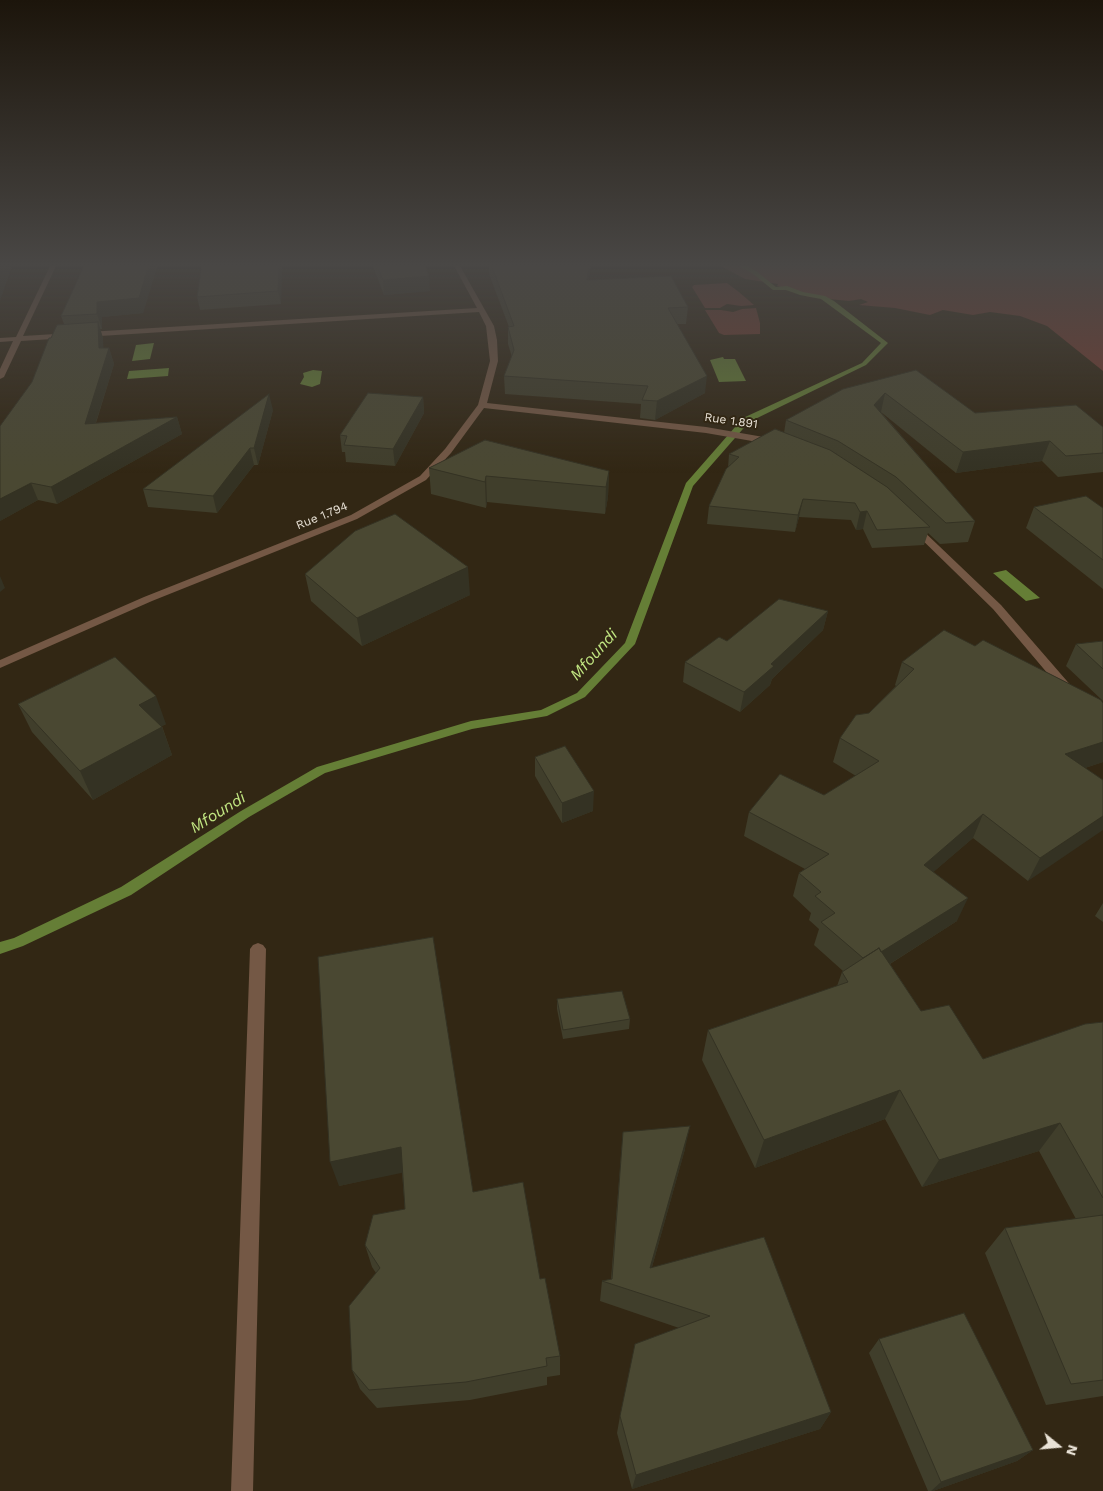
<!DOCTYPE html>
<style>
body{margin:0}
#map{position:relative;width:1103px;height:1491px;overflow:hidden;background:#322714;font-family:"Work Sans",sans-serif}
canvas{display:block}
.north{position:absolute;left:1033px;top:1421px;width:50px;height:50px;-webkit-text-stroke:4px #322714;paint-order:stroke;rotate:107deg;font-size:14px;font-weight:700;line-height:20px;text-align:center;color:#e9e2d6}
.north::after{content:'';display:block;margin:auto;width:18px;height:22px;background:#e9e2d6;clip-path:polygon(50% 0,100% 100%,50% 72%,0 100%)}
</style>
<div id="map">
<canvas width="1103" height="1491"></canvas>
<div class="north">N</div>
</div>
<script>
const ctx = document.querySelector('canvas').getContext('2d');
ctx.lineJoin = 'round';
function paint(path, color) {
  ctx.fillStyle = color;
  ctx.fill(path, 'evenodd');
}
function poly(rows) {
  const path = new Path2D();
  for (const r of rows) {
    path.moveTo(r[0], r[1]);
    for (let i = 2; i < r.length; i += 2) path.lineTo(r[i], r[i + 1]);
  }
  return path;
}
function stroke(path, color, width, dash) {
  ctx.strokeStyle = color;
  ctx.lineWidth = width;
  ctx.lineCap = dash ? 'butt' : 'round';
  ctx.setLineDash(dash || []);
  ctx.stroke(path);
}
function write(font, color, halo, rows, align = 'center') {
  ctx.font = font + ' "Work Sans",sans-serif';
  ctx.lineWidth = 4;
  ctx.setLineDash([]);
  ctx.textBaseline = 'middle';
  ctx.strokeStyle = halo;
  ctx.fillStyle = color;
  for (const [text, x, y, turn = 0] of rows) {
    ctx.save();
    ctx.translate(x, y);
    ctx.rotate((+turn || 0) * Math.PI / 180);
    ctx.textAlign = isNaN(turn) ? turn : align;
    if (halo) ctx.strokeText(text, 0, 0);
    ctx.fillText(text, 0, 0);
    ctx.restore();
  }
}
paint(poly([
 [717,264,1103,264,1103,371,1047,326,1020,316,990,312,973,315,943,310,930,315,895,308,859,305,868,302,861,299,849,301,809,297,777,286,778,284,745,279],
 [727,283,739,292,754,305,741,306,727,304,720,308,705,308,692,287,694,285],
 [756,308,760,323,760,334,724,335,719,333,705,310,721,310,733,312,742,309]
]), '#763c31');
paint(poly([
 [154,343,150,359,132,361,136,345],
 [723,357,724,359,735,359,746,381,719,382,710,360],
 [169,368,168,376,127,379,129,371],
 [313,370,322,371,320,384,312,387,300,384,304,377,303,373],
 [1006,570,1040,598,1026,601,993,573]
]), '#657e36');
paint(poly([
 [736,264,743,264,756,271,776,287,787,286,803,292,825,296,834,301,888,343,866,365,749,422,693,486,635,644,585,697,547,716,472,729,325,773,249,817,131,895,23,946,0,954,0,942,14,938,121,887,241,811,317,767,471,721,541,710,577,693,625,643,686,483,743,418,862,363,881,343,821,299,800,295,786,290,773,290,752,273,736,264]
]), '#657e36');
paint(poly([
 [51,264,57,264,23,336,477,308,453,264,459,264,494,326,497,340,498,361,487,403,706,427,775,439,779,442,775,445,706,433,484,408,451,453,426,480,357,519,152,601,0,668,0,660,144,597,351,515,420,476,445,449,478,405,490,361,486,326,479,312,21,341,4,377,0,379,0,369,13,341,0,342,0,338,16,337,51,264],
 [914,524,917,525,1001,605,1073,688,1075,691,1073,694,1065,694,993,609,911,529,911,525,914,524],
 [258,943,263,945,266,949,253,1491,231,1491,250,949,253,945,258,943]
]), '#745845');
paint(poly([
 [85,264,158,264,143,313,102,317,102,329,100,329,103,338,103,348,109,348,114,364,96,423,177,417,182,434,57,504,38,500,0,521,32,382,51,338,64,324,61,316],
 [282,264,281,304,200,310,197,297],
 [372,264,424,264,430,291,384,295],
 [489,264,591,264,589,280,688,307,686,324,677,324,705,393,655,420,640,418,641,404,505,394,504,376,512,357,508,344,508,327,509,327,489,274],
 [916,370,975,413,1103,427,1103,472,1058,477,1042,461,956,473,881,412,975,521,968,542,940,544,928,533,924,545,872,548,863,529,856,530,851,520,799,517,795,532,707,524,709,506,728,468,729,454,784,433,786,420],
 [423,397,424,413,395,466,346,462,345,452,342,452,340,435],
 [273,410,258,465,254,465,217,513,148,507,143,489],
 [429,468,609,471,608,497,605,514,487,502,486,508,431,494],
 [1034,507,1103,508,1103,589,1026,528],
 [305,574,470,595,362,646,311,601],
 [828,611,823,630,772,679,770,685,740,712,683,682,685,662,727,641],
 [1103,641,1103,701,1066,666,1076,644],
 [975,646,1103,703,1103,762,1085,768,1103,780,1028,881,973,838,933,872,957,921,890,964,921,1011,983,1059,1103,1022,1103,1396,1046,1405,985,1253,1005,1228,1076,1219,1039,1151,922,1187,885,1119,755,1168,702,1060,708,1030,837,986,842,972,843,971,814,945,819,929,809,920,811,913,793,896,799,873,805,869,744,836,749,812,824,795,856,776,833,762,840,738,869,713,896,686,895,685,902,662],
 [18,704,166,724,162,726,172,755,93,800,32,732],
 [535,757,593,811,562,823,535,776],
 [1103,903,1103,922,1095,916],
 [318,957,473,1192,540,1279,560,1356,560,1375,547,1377,547,1385,470,1400,377,1408,360,1389,352,1370,376,1273,372,1267,365,1245,405,1209,402,1172,339,1186],
 [557,999,630,1019,629,1029,563,1039,557,1009],
 [623,1132,685,1149,652,1267,831,1412,820,1429,632,1489,617,1433,620,1416,679,1328,600,1301,602,1281,611,1279],
 [879,1339,1033,1450,1017,1461,933,1491,928,1491,869,1353]
]), '#403e2b');
paint(poly([
 [0,264,13,264,0,301],
 [149,264,158,264,143,313,102,317,102,329,97,314,97,302],
 [279,264,282,264,281,304,278,291],
 [589,264,591,264,587,296,587,280],
 [429,276,430,291,384,295,383,280],
 [98,322,103,338,104,363,109,348,114,364,90,441,85,424,99,348],
 [707,376,705,393,655,420,657,401],
 [885,393,881,412,869,424,874,405],
 [269,394,273,410,258,465,254,448],
 [423,397,424,413,395,466,393,449],
 [177,417,182,434,57,504,51,487],
 [1050,441,1042,461,956,473,963,452],
 [250,448,254,465,217,513,213,496],
 [609,471,608,497,605,514,606,487],
 [486,476,487,502,486,508,485,482],
 [31,483,38,500,0,521,0,499],
 [803,499,799,517,795,532,798,515],
 [867,511,863,529,856,530,860,512],
 [468,567,470,595,362,646,357,618],
 [0,576,5,588,0,592],
 [828,611,823,630,772,679,770,685,740,712,744,692,771,664],
 [156,696,166,724,149,733,139,705],
 [162,727,172,755,93,800,80,771],
 [1103,742,1103,762,1054,778,1065,754],
 [594,791,593,811,562,823,562,803],
 [983,814,973,838,915,888,924,865],
 [1103,816,1103,830,1028,881,1040,858],
 [968,898,957,921,858,984,866,961],
 [900,1090,885,1119,755,1168,764,1140],
 [1060,1123,1039,1151,922,1187,939,1160],
 [690,1126,685,1149,646,1288,650,1268],
 [401,1147,406,1172,339,1186,330,1162],
 [831,1412,820,1429,632,1489,636,1475],
 [1033,1450,1017,1461,933,1491,931,1491,941,1482]
]), '#343223');
const building = poly([
 [85,264,149,264,139,298,97,302,97,314,61,316,85,264],
 [202,264,279,264,278,291,197,297,202,264],
 [376,264,424,264,429,276,383,280,376,264],
 [491,264,589,264,587,280,671,276,688,307,668,308,707,376,657,401,642,400,648,386,504,376,514,350,508,327,514,326,491,264],
 [98,322,99,348,109,348,85,424,177,417,51,487,31,483,0,499,0,426,32,382,49,338,51,338,57,325,98,322],
 [916,370,975,413,1076,405,1103,427,1103,453,1066,456,1050,441,963,452,885,393,874,405,975,521,946,523,896,477,838,441,786,420,843,389,916,370],
 [368,393,423,397,393,449,344,445,347,436,340,435,368,393],
 [269,394,254,448,250,448,213,496,143,489,269,394],
 [775,429,830,450,887,487,930,527,877,530,867,511,860,512,855,503,803,499,798,515,709,506,726,469,739,457,729,454,775,429],
 [485,440,609,471,606,487,486,476,485,482,429,468,485,440],
 [1086,496,1103,508,1103,560,1034,507,1086,496],
 [395,514,468,567,357,618,305,574,355,531,395,514],
 [779,599,828,611,771,664,774,666,744,692,685,662,719,637,727,641,779,599],
 [944,630,975,646,983,640,1101,700,1103,703,1103,742,1065,754,1103,780,1103,816,1040,858,983,814,924,865,968,898,881,952,879,948,863,958,821,922,835,913,815,896,821,892,799,873,829,854,749,812,780,774,824,795,879,761,840,738,856,715,869,713,914,669,902,662,944,630],
 [1103,641,1103,669,1076,644,1103,641],
 [115,657,156,696,139,705,162,727,80,771,18,704,115,657],
 [565,746,594,791,562,803,535,757,565,746],
 [433,937,473,1192,523,1182,540,1279,545,1278,560,1356,546,1358,547,1366,466,1382,369,1390,352,1370,349,1306,380,1268,365,1245,373,1215,405,1209,401,1147,330,1162,318,957,433,937],
 [879,948,921,1011,949,1005,983,1059,1085,1024,1103,1022,1103,1198,1060,1123,939,1160,900,1090,764,1140,708,1030,848,982,842,972,879,948],
 [622,991,630,1019,563,1030,557,999,622,991],
 [690,1126,650,1268,764,1237,831,1412,636,1475,620,1416,635,1344,710,1316,602,1281,612,1279,623,1132,690,1126],
 [1103,1215,1103,1380,1071,1384,1005,1228,1103,1215],
 [964,1313,1033,1450,941,1482,879,1339,964,1313]
]);
paint(building, '#4a4832');
stroke(building, '#343223', 1);
const sky = ctx.createLinearGradient(0, 0, 0, 473);
sky.addColorStop(0, '#1c150b');
sky.addColorStop(0.56, '#494745');
sky.addColorStop(1, '#49474500');
ctx.fillStyle = sky;
ctx.fillRect(0, 0, 1103, 473);
write('12px', '#e9e2d6', '#322714', [
 ["Rue 1.891",731,421,8],
 ["Rue 1.794",322,516,-22]
]);
write('italic 16px', '#c3e883', '#322714', [
 ["Mfoundi",594,655,-48],
 ["Mfoundi",218,813,-32]
]);
</script>
